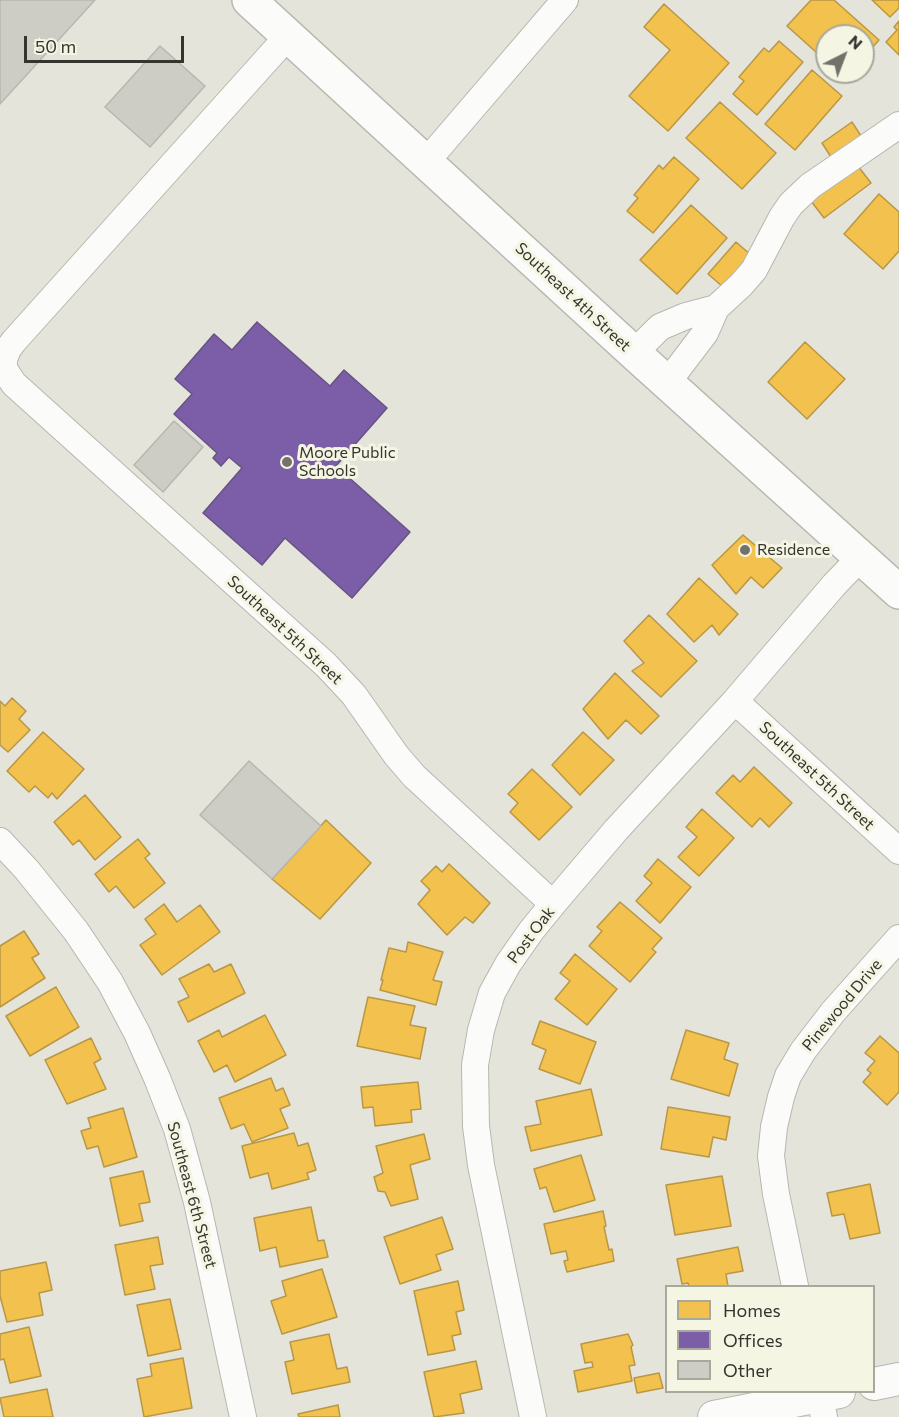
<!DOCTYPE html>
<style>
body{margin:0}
#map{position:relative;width:899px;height:1417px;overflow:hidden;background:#e4e4db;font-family:Commissioner,sans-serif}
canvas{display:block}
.legend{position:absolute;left:665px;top:1285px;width:210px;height:108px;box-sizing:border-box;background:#f5f5e4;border:2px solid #a8a89c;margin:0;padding:8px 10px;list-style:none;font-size:18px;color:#35352f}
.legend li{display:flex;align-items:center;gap:12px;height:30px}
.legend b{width:30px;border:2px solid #a8a89c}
.north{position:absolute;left:815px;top:24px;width:60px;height:60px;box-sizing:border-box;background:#f5f5e4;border:2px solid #a8a89c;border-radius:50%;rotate:42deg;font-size:16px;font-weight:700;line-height:24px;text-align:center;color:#35352f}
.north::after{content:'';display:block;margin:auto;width:21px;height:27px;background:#72726b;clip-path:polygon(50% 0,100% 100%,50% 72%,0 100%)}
.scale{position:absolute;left:24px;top:36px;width:160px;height:27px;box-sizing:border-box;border:3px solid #35352f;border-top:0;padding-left:8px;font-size:18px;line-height:21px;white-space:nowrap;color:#35352f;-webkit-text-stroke:4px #f5f5e4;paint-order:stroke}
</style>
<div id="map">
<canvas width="899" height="1417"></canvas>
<ul class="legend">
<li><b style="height:16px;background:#f2c14e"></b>Homes</li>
<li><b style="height:16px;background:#7b5ea7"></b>Offices</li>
<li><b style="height:16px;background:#cdcdc6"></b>Other</li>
</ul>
<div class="north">N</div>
<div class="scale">50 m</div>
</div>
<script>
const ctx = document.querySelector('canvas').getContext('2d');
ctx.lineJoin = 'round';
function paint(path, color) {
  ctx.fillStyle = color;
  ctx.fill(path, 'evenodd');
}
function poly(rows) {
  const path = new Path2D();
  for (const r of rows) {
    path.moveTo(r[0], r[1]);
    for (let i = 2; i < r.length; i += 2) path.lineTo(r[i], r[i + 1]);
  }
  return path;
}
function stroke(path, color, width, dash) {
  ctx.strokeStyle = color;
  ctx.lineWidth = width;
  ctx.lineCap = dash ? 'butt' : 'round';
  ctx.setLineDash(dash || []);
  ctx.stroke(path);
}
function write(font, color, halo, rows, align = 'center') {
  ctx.font = font + ' Commissioner,sans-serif';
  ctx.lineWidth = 6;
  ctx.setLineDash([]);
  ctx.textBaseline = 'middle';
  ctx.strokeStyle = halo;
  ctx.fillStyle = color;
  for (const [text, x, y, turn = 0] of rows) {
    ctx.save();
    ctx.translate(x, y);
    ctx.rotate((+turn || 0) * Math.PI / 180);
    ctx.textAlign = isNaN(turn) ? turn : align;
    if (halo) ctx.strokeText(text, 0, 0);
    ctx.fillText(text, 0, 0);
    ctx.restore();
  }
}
const homes = poly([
 [811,0,834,0,879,40,863,58,863,36,827,36,827,62,787,26,811,0],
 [872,0,899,0,899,8,890,17,872,0],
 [664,4,729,63,668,131,629,96,670,50,644,27,664,4],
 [899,21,899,55,886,42,897,30,894,27,899,21],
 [779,41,803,62,757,115,733,94,744,81,739,77,764,48,769,52,779,41],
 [812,70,842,96,795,150,765,124,812,70],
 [720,102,776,153,742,189,686,138,720,102],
 [852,122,861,136,831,157,822,143,852,122],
 [674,157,699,179,653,233,627,211,638,198,634,195,659,165,663,169,674,157],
 [858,166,871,183,824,218,811,201,858,166],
 [879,194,899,212,899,251,883,269,844,234,879,194],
 [691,205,727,238,677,294,640,260,691,205],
 [736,242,751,255,723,287,708,274,736,242],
 [805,342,845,379,807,419,768,382,805,342],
 [743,535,782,568,763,588,751,577,736,594,712,565,743,535],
 [699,578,738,614,719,635,712,625,694,642,667,614,699,578],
 [649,615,697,661,661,697,632,671,644,663,624,641,649,615],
 [615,673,659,716,641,734,626,720,608,739,583,709,615,673],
 [12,698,26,711,19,719,30,730,8,752,0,745,0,701,5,706,12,698],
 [43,732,84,769,57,799,52,793,48,798,35,786,29,792,7,771,43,732],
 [583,732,614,760,580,795,552,765,583,732],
 [754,767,792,803,769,827,760,818,752,827,716,793,733,775,740,782,754,767],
 [532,769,572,807,539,840,510,812,518,803,508,794,532,769],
 [85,795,121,837,95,860,79,840,73,845,54,822,85,795],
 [702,809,734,838,699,876,678,857,697,837,686,827,702,809],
 [326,820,371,863,320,919,272,879,326,820],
 [138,839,150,854,145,858,165,883,134,908,116,886,109,892,95,874,138,839],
 [658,859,691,887,660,923,636,901,652,883,644,876,658,859],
 [449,864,490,903,473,923,465,917,447,935,418,904,430,890,421,881,436,866,442,872,449,864],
 [620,902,662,938,652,949,656,952,630,982,589,946,602,931,597,927,620,902],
 [164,904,177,922,200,905,220,932,162,975,140,945,156,934,145,919,164,904],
 [24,931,39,954,32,958,45,978,0,1007,0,946,24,931],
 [408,942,443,952,433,980,442,982,436,1005,380,990,383,980,381,980,389,948,406,952,408,942],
 [575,954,617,989,587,1025,555,999,570,981,560,973,575,954],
 [209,964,214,972,231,964,245,993,188,1022,178,1002,189,997,179,979,209,964],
 [56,987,79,1027,30,1056,6,1016,56,987],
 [368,997,415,1006,410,1025,426,1028,420,1059,357,1046,368,997],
 [265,1015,286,1055,235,1082,227,1065,214,1072,198,1041,219,1030,222,1037,265,1015],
 [540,1021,596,1042,580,1084,539,1069,546,1050,532,1044,540,1021],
 [686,1030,729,1043,724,1059,738,1064,729,1096,671,1079,686,1030],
 [880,1036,899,1053,899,1092,887,1105,863,1082,871,1073,867,1070,875,1061,865,1053,880,1036],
 [91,1038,101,1059,94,1063,106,1089,67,1104,45,1060,91,1038],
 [271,1078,276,1091,283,1088,290,1105,280,1109,288,1128,252,1142,244,1124,231,1129,219,1098,271,1078],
 [418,1082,421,1109,411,1110,412,1122,375,1126,373,1107,363,1108,361,1087,418,1082],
 [591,1089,602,1135,531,1151,525,1127,541,1124,536,1101,591,1089],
 [668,1107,730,1117,726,1140,713,1137,709,1157,661,1149,668,1107],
 [123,1108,137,1157,104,1167,98,1146,87,1149,81,1131,91,1128,88,1118,123,1108],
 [294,1133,298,1146,308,1143,316,1170,307,1173,309,1179,272,1189,268,1173,250,1178,242,1146,294,1133],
 [424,1134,430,1159,410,1165,418,1199,391,1206,385,1192,378,1191,374,1177,383,1173,376,1146,424,1134],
 [581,1155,595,1200,554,1212,546,1187,540,1189,534,1169,581,1155],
 [143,1171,150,1202,139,1204,143,1221,120,1226,110,1178,143,1171],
 [722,1176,731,1226,675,1235,666,1185,722,1176],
 [870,1184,880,1233,850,1239,844,1214,832,1216,827,1193,870,1184],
 [311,1207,318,1241,324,1240,328,1257,280,1267,276,1247,260,1251,254,1218,311,1207],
 [603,1211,606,1226,604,1227,609,1250,612,1249,614,1261,567,1272,564,1261,568,1260,566,1251,551,1254,544,1224,603,1211],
 [442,1217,453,1249,436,1255,441,1270,400,1284,384,1237,442,1217],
 [158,1237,163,1264,150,1266,155,1289,125,1295,115,1245,158,1237],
 [738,1247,743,1271,726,1274,728,1286,689,1286,688,1283,682,1284,677,1259,738,1247],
 [46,1262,52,1290,39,1293,43,1315,7,1322,0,1296,0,1271,46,1262],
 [322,1269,337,1317,282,1334,271,1301,286,1296,282,1281,322,1269],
 [458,1281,464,1310,456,1312,461,1334,452,1336,455,1350,428,1355,414,1291,458,1281],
 [170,1299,181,1349,148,1356,137,1305,170,1299],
 [29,1327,41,1376,10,1383,4,1359,0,1360,0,1334,29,1327],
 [329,1334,337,1369,347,1367,350,1382,292,1394,285,1362,294,1360,290,1342,329,1334],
 [628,1334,633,1345,631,1347,635,1365,629,1366,632,1381,578,1392,574,1371,593,1367,592,1362,585,1363,581,1344,628,1334],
 [183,1358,192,1408,144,1417,137,1379,152,1376,150,1364,183,1358],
 [476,1361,482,1389,460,1394,464,1413,434,1417,424,1372,476,1361],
 [659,1373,663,1388,637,1393,634,1378,659,1373],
 [47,1389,53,1417,4,1417,0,1398,47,1389],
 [338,1405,340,1417,299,1417,298,1414,338,1405]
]);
paint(homes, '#f2c14e');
stroke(homes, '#b99745', 1.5);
const offices = poly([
 [257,322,330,386,344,370,387,408,336,466,410,532,352,598,285,538,262,565,203,513,242,468,229,457,221,466,213,458,217,453,174,414,192,394,175,379,214,334,232,350,257,322]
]);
paint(offices, '#7b5ea7');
stroke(offices, '#665283', 1.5);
const building = poly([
 [1,0,95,0,0,104,0,1,1,0],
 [160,46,205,86,150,147,105,107,160,46],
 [174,421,203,447,163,492,134,465,174,421],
 [249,761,321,826,272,879,200,815,249,761]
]);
paint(building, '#cdcdc6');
stroke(building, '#b7b7b1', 1.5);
const minor = poly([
 [288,36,14,341,8,349,4,359,4,369,14,384,326,665,354,695,396,755,414,776,553,904],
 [426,162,565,0],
 [634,353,660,327,686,316,716,308],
 [667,383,705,333,716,308,741,285,754,270,782,217,791,204,810,186,899,125],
 [735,701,899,851],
 [0,841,27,870,76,931,110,982,137,1033,157,1078,177,1129,197,1202,243,1417],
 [795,1286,776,1194,771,1156,774,1127,781,1097,788,1076,803,1051,833,1012,899,938],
 [819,1392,824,1417],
 [533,1417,481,1165,476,1126,475,1065,481,1030,492,993,508,964,531,931,553,904,616,830,735,701,834,585,861,557]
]);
const tertiary = poly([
 [874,1384,899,1379],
 [714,1417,839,1392]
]);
const secondary = poly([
 [249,0,634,353,899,592]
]);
stroke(minor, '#b7b7b0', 28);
stroke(tertiary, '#b7b7b0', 34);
stroke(secondary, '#b7b7b0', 36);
stroke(minor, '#fbfbfa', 26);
stroke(tertiary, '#fbfbfa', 32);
stroke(secondary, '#fbfbfa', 33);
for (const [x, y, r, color] of [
 [287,462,6,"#72726b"],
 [745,550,6,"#72726b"]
]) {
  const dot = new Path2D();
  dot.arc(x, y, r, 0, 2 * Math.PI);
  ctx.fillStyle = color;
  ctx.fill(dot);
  stroke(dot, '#f5f5e4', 2);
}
write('16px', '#35352f', '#f5f5e4', [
 ["Southeast 4th Street",573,297,43],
 ["Southeast 5th Street",285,630,43],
 ["Southeast 5th Street",817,776,43],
 ["Post Oak",531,935,-53],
 ["Pinewood Drive",842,1005,-50],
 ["Southeast 6th Street",192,1195,75]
]);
write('16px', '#35352f', '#f5f5e4', [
 ["Moore Public",299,453],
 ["Schools",299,471],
 ["Residence",757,550]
], 'left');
</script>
